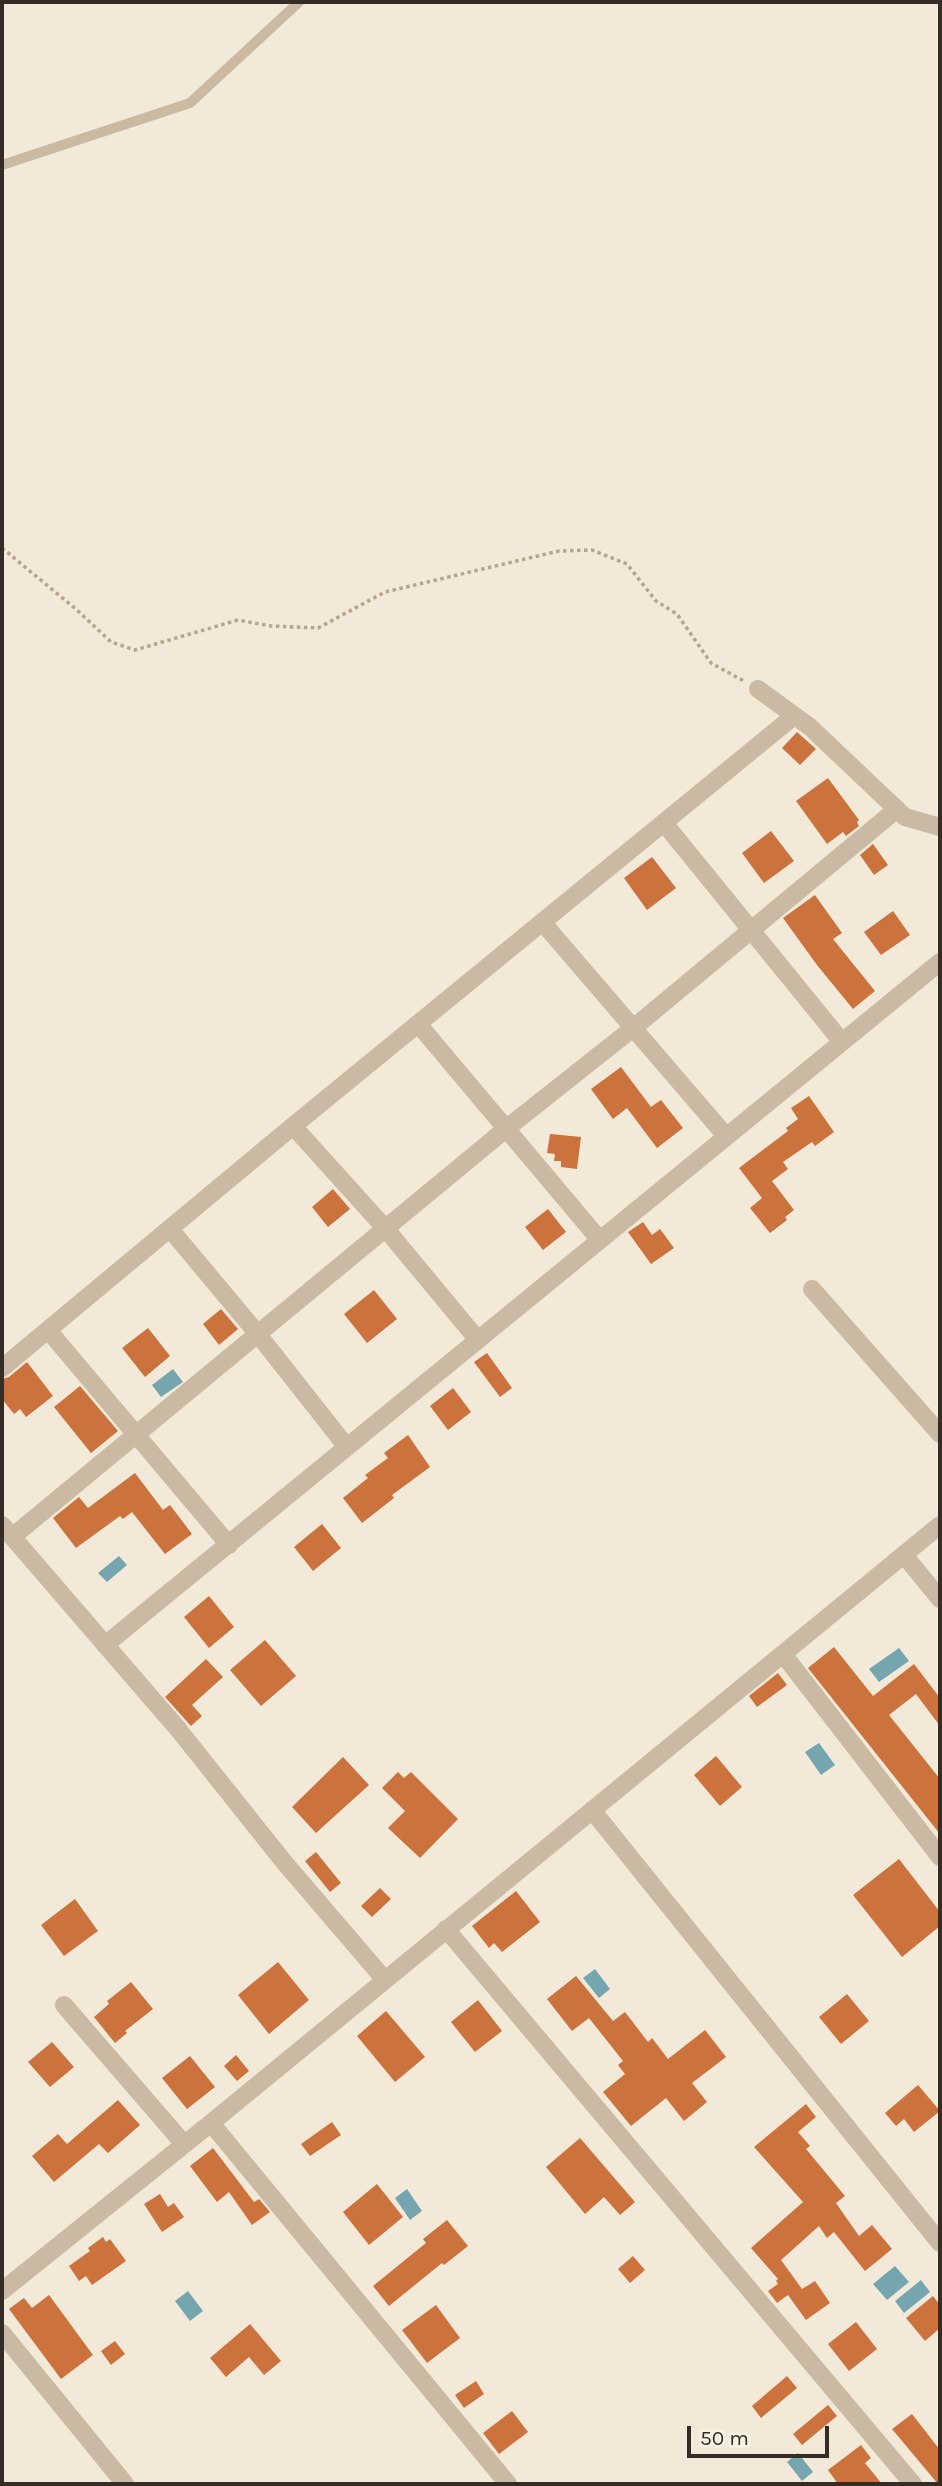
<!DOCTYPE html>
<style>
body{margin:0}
#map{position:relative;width:942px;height:2486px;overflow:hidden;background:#f2e9d8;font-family:Karla,sans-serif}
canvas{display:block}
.frame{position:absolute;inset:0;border:4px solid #352c26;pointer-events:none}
.scale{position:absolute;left:687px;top:2426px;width:142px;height:32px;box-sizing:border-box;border:4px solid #352c26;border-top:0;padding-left:9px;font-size:21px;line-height:24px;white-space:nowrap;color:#352c26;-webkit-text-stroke:5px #faf3e4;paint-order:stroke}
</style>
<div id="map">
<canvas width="942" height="2486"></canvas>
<div class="frame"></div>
<div class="scale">50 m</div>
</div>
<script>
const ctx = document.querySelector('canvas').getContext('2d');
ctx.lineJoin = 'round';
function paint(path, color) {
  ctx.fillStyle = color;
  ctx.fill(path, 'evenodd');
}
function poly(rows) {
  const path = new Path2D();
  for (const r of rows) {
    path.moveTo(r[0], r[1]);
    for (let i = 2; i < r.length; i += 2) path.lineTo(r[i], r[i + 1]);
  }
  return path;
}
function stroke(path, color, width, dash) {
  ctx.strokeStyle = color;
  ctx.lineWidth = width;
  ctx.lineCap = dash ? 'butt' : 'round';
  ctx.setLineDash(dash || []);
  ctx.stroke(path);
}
paint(poly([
 [173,1369,183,1382,161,1397,152,1385],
 [119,1556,127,1565,107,1582,98,1573],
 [899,1648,909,1661,879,1682,869,1669],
 [819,1743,835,1765,821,1775,805,1752],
 [595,1969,610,1989,599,1998,583,1978],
 [407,2189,422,2211,410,2220,395,2198],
 [895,2266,909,2282,887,2300,873,2284],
 [921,2280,930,2292,904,2313,895,2301],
 [188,2291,203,2311,190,2321,175,2301],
 [798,2453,813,2472,802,2481,787,2462]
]), '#75a6b0');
paint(poly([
 [797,732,816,749,800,765,782,748],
 [828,778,859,820,857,822,859,826,846,836,843,832,827,844,796,801],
 [771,831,794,861,764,883,742,853],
 [873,844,888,865,874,875,860,855],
 [652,857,676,888,647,910,624,878],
 [815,895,842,933,833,939,875,991,853,1009,817,965,783,918],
 [893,911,910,935,881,955,864,932],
 [621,1067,651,1107,661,1100,683,1128,657,1148,627,1108,613,1119,591,1089],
 [809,1096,834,1132,815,1146,812,1142,783,1162,788,1169,772,1181,794,1210,785,1217,787,1220,770,1233,750,1208,762,1198,739,1168,788,1131,786,1128,798,1119,791,1108],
 [550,1134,581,1137,577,1169,561,1167,561,1161,554,1161,555,1154,547,1153],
 [333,1189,350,1209,328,1227,312,1207],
 [548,1209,566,1232,543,1250,525,1227],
 [643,1222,652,1235,660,1229,674,1248,651,1264,628,1232],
 [374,1290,397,1319,367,1343,344,1314],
 [221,1309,238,1329,219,1345,203,1324],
 [148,1328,170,1356,145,1377,122,1348],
 [487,1353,512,1388,500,1397,474,1362],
 [27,1362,53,1396,26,1417,20,1409,14,1414,2,1399,2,1379,9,1377],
 [80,1386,118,1431,91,1453,54,1407],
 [453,1388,471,1412,448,1430,430,1406],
 [408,1435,430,1467,392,1495,394,1498,362,1523,343,1498,368,1478,365,1475,388,1458,384,1453],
 [135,1473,163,1510,170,1505,192,1534,165,1554,132,1512,123,1519,120,1516,76,1548,53,1518,79,1497,88,1508],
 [322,1524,341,1548,313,1571,294,1547],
 [209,1596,234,1627,209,1648,184,1617],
 [265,1640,296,1676,261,1706,230,1670],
 [834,1647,873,1696,914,1664,940,1698,940,1726,916,1694,889,1715,940,1779,940,1834,808,1668],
 [206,1659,223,1677,192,1705,202,1716,191,1726,165,1697],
 [778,1673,787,1685,757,1707,749,1696],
 [716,1756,742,1787,720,1806,694,1775],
 [343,1757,369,1785,316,1833,292,1807],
 [398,1772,404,1778,411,1772,458,1819,420,1858,388,1828,405,1811,382,1788],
 [316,1852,341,1883,330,1892,305,1861],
 [899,1859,940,1912,940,1926,902,1957,853,1895],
 [380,1888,391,1899,372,1917,361,1906],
 [516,1891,540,1922,502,1952,494,1943,489,1948,472,1926],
 [75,1899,98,1931,64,1956,41,1925],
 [278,1962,309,2000,269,2034,238,1995],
 [576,1976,613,2021,625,2012,648,2042,652,2038,668,2059,705,2030,726,2057,692,2083,707,2102,684,2121,666,2098,631,2126,603,2092,625,2074,618,2065,623,2061,589,2018,572,2031,547,1999],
 [131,1982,153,2009,125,2031,127,2033,115,2043,94,2017,109,2004,107,2001],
 [847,1994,869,2021,841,2044,819,2017],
 [478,2000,502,2031,475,2052,451,2022],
 [386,2011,425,2057,395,2082,357,2036],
 [52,2042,74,2067,50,2087,28,2062],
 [236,2055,249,2071,237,2081,224,2066],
 [190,2056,215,2087,187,2109,162,2078],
 [918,2085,940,2111,914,2132,904,2119,896,2126,885,2113],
 [118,2100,140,2125,108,2153,99,2144,54,2182,32,2156,58,2134,67,2144],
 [806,2104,816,2117,798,2132,810,2146,806,2149,845,2196,836,2203,859,2236,872,2225,892,2249,865,2271,834,2232,827,2238,819,2226,781,2260,802,2289,815,2281,830,2303,806,2320,788,2295,777,2303,768,2291,778,2284,776,2281,778,2279,751,2248,803,2202,754,2147],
 [332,2122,341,2135,310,2156,301,2144],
 [580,2138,635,2202,620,2215,604,2197,585,2214,546,2167],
 [213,2148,254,2202,259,2199,270,2212,252,2225,229,2192,217,2202,190,2166],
 [377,2184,403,2217,369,2245,343,2212],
 [160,2194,168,2207,174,2203,184,2217,162,2232,144,2204],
 [447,2220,468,2246,444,2265,442,2263,389,2306,373,2286,426,2243,423,2239],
 [103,2237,106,2242,110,2239,126,2261,92,2285,86,2276,79,2281,69,2266,90,2251,88,2248],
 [633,2256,645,2270,630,2283,618,2269],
 [49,2295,93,2355,61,2379,9,2309,24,2298,32,2308],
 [933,2296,940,2305,940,2328,925,2341,906,2318],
 [436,2305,460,2338,427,2363,402,2330],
 [856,2322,877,2349,849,2371,828,2344],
 [250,2324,281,2361,264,2375,249,2357,226,2377,210,2358],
 [115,2341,125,2354,111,2365,101,2351],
 [787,2376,797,2388,761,2418,752,2406],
 [476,2381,484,2394,464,2408,455,2395],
 [828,2405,837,2416,802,2445,793,2434],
 [512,2411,528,2432,499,2454,483,2433],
 [912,2414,940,2450,940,2484,938,2484,892,2429],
 [861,2445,871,2458,865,2463,882,2484,838,2484,828,2470]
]), '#cb723d');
stroke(poly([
 [2,548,77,610,111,642,135,650,238,620,271,626,318,628,385,592,559,551,592,550,627,564,656,601,677,614,711,663,744,681]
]), '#b6a48d', 3.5, [3.5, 3.5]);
stroke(poly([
 [2,165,190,103,299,2]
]), '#cabaa3', 10);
stroke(poly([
 [758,689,810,727,905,817,940,827],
 [664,823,842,1042],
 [543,923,726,1136],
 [419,1025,599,1239],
 [293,1126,385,1228,478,1340],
 [170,1229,257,1333,346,1446],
 [812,1289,940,1434],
 [48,1330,229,1545],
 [2,1368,293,1126,794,716],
 [2,1525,178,1729,284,1862,385,1980],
 [12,1537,507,1128,632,1029,897,809],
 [904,1555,940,1599],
 [105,1645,940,962],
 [783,1654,940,1857],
 [592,1810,940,2243],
 [446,1929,913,2484],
 [64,2005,184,2144],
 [211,2123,508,2484],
 [2,2291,211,2123,940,1525],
 [2,2333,125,2484]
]), '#cabaa3', 18);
</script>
